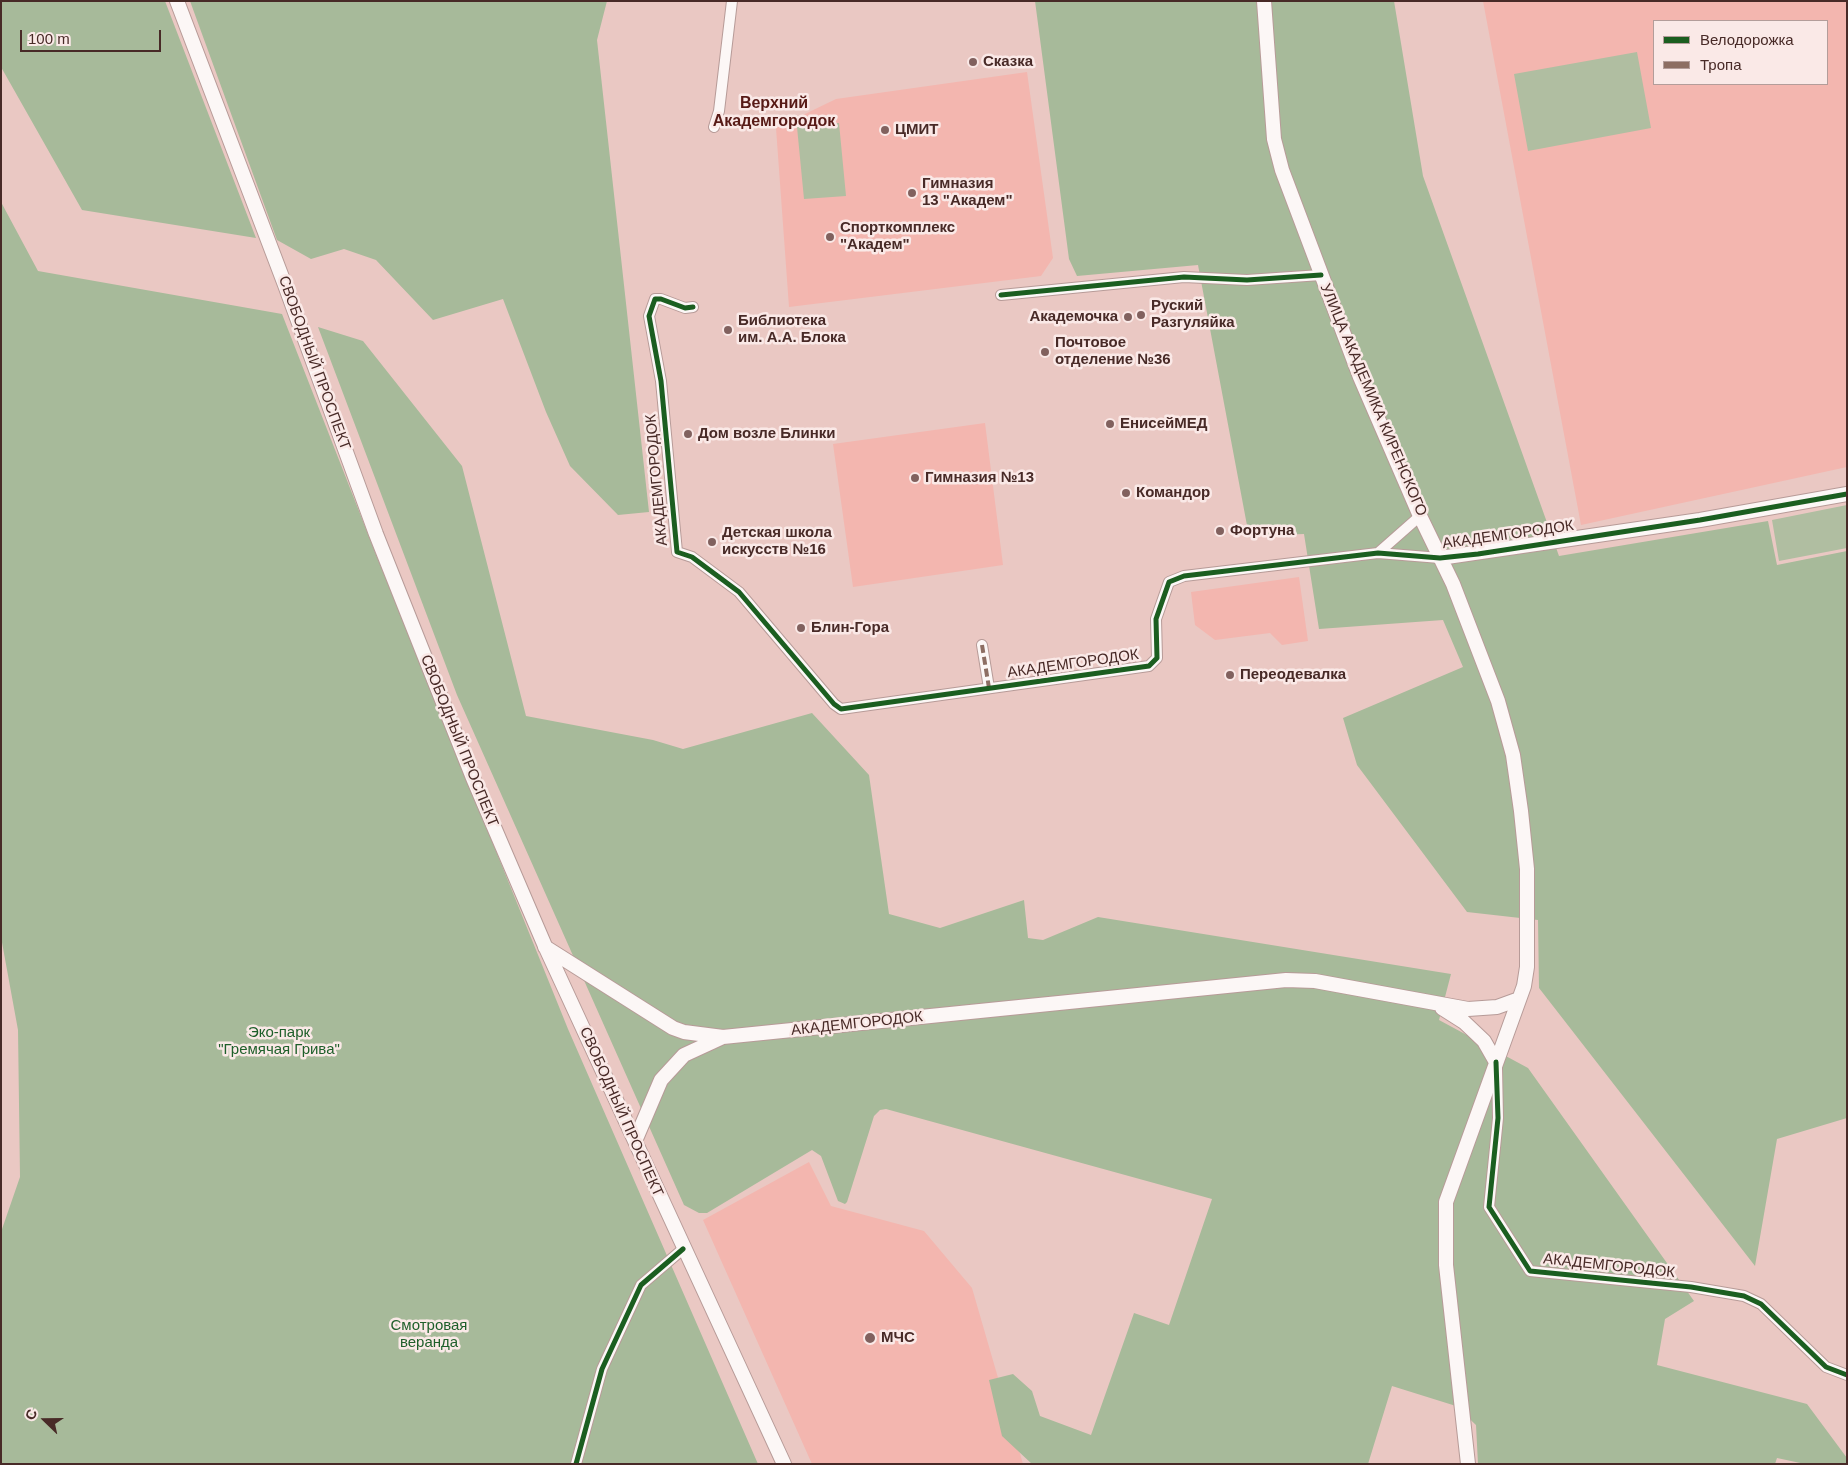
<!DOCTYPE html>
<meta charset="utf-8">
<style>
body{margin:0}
#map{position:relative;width:1848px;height:1465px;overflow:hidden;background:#eac8c3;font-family:Arial,sans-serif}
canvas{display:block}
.frame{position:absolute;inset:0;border:2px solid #482a27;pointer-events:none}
.legend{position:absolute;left:1653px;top:20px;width:175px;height:65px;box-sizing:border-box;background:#fae9e7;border:1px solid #b39d9a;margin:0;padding:6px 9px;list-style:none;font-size:15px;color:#482a27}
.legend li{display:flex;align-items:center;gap:10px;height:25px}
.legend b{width:25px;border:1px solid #b39d9a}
.north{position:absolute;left:20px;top:1395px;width:50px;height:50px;-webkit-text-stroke:4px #fae9e7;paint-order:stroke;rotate:292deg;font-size:14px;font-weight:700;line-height:20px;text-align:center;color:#482a27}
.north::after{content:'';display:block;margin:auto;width:18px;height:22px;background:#482a27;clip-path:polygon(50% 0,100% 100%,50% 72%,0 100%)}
.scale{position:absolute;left:20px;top:30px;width:141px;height:22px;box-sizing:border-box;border:2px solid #482a27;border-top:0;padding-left:6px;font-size:15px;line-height:18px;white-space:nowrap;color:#482a27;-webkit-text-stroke:4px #fae9e7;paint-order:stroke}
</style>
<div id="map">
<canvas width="1848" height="1465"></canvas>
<div class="frame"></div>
<ul class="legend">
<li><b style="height:6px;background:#1b5e20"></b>Велодорожка</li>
<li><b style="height:6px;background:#8d6e63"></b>Тропа</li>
</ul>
<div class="north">С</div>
<div class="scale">100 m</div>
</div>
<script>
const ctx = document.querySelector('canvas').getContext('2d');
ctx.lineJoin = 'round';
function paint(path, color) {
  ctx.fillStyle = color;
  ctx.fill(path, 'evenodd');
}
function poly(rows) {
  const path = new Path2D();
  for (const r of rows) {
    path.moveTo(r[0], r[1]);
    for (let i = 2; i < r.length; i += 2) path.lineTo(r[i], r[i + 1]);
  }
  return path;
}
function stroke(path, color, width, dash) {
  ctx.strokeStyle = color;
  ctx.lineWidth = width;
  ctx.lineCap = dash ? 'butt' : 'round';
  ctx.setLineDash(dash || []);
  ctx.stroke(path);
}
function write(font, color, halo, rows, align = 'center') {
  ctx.font = font + ' Arial,sans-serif';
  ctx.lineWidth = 5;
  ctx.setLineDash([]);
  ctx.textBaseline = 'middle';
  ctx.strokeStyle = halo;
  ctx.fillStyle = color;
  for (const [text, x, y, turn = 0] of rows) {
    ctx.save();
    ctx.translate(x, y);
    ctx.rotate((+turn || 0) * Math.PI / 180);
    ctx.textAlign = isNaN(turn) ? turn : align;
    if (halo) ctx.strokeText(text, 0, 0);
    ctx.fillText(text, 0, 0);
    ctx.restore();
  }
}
paint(poly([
 [1483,1,1847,1,1847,467,1581,525],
 [1654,21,1827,21,1827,84,1654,84],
 [1027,72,1053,258,1041,276,789,307,776,128,836,99],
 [985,423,1003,565,853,587,833,444],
 [1299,577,1308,641,1282,645,1270,633,1215,640,1195,625,1191,592],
 [809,1162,831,1206,924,1231,972,1288,1023,1464,812,1464,703,1220]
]), '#f3b6af');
paint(poly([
 [1637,52,1651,128,1528,151,1514,74],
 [839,123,846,196,804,199,797,127],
 [1847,505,1847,548,1779,561,1772,520]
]), '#b0bea1');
paint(poly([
 [1,1,165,1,256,238,82,210,1,67],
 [190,1,607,1,597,40,649,512,618,515,570,466,546,412,503,299,433,320,376,260,344,249,311,259,277,240],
 [1035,1,1394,1,1423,176,1559,556,1768,521,1777,565,1847,551,1847,1118,1777,1139,1755,1266,1539,988,1538,920,1467,912,1357,765,1343,718,1463,667,1443,620,1319,629,1304,534,1249,536,1198,265,1077,276,1069,259],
 [1,202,38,271,282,314,375,552,568,1029,758,1464,1,1464,1,1232,20,1177,18,1030,1,937],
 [318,327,363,341,462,466,526,716,653,740,683,749,812,713,869,775,889,914,940,928,1024,900,1028,938,1043,940,1098,917,1451,974,1439,1020,1528,1068,1694,1301,1665,1319,1657,1365,1807,1404,1847,1458,1847,1464,1805,1464,1777,1458,1775,1464,1478,1464,1476,1425,1456,1406,1392,1386,1368,1464,1032,1464,1002,1436,989,1380,1013,1374,1032,1391,1040,1416,1091,1435,1134,1313,1169,1325,1212,1199,886,1109,880,1110,874,1116,847,1202,845,1204,838,1201,821,1156,812,1150,707,1213,699,1213,684,1205,457,695]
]), '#a7ba9a');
const street = poly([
 [714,127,719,111,732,1],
 [1001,295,1184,277,1247,280,1321,275],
 [693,307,685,308,661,299,655,299,649,316,661,381,677,552,692,557,739,592,834,704,841,709,1149,666,1157,658,1156,619,1169,582,1184,576,1378,553,1440,558],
 [1378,553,1420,516],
 [982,645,989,688],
 [1497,1068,1498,1118,1489,1207,1530,1271,1691,1287,1744,1296,1761,1304,1826,1367,1847,1375],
 [576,1464,602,1369,641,1285,683,1249]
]);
const secondary = poly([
 [177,1,285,285,376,534,473,778,545,946,784,1464],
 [1264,1,1274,139,1282,170,1360,377,1420,516,1453,584,1498,701,1513,755,1521,811,1527,869,1527,967,1524,986,1446,1202,1446,1265,1468,1464],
 [1440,558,1700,520,1847,494],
 [545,947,673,1028,684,1032,723,1037,1286,980,1315,981,1468,1009,1497,1007,1519,999],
 [1442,1008,1464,1022,1484,1041,1496,1062],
 [635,1141,661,1080,684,1055,723,1037]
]);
stroke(street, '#b79b98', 12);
stroke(secondary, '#b79b98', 16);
stroke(street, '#fcf7f6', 10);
stroke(secondary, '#fcf7f6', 14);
stroke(poly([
 [982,645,989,688]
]), '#8d6e63', 4, [8, 4]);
stroke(poly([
 [1001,295,1184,277,1247,280,1321,275],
 [693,307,685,308,661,299,655,299,649,316,661,381,677,552,692,557,739,592,834,704,841,709,1149,666,1157,658,1156,619,1169,582,1184,576,1378,553,1440,558,1478,554,1700,520,1847,494],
 [1496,1062,1498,1118,1489,1207,1530,1271,1691,1287,1744,1296,1761,1304,1826,1367,1847,1375],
 [576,1464,602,1369,641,1285,683,1249]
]), '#1b5e20', 5);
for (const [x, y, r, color] of [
 [973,62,5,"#81615e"],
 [885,130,5,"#81615e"],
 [912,193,5,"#81615e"],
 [830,237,5,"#81615e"],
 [1141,315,5,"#81615e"],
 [1128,317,5,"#81615e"],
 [728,330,5,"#81615e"],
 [1045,352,5,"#81615e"],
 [1110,424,5,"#81615e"],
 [688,434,5,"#81615e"],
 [915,478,5,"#81615e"],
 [1126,493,5,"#81615e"],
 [1220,531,5,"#81615e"],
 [712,542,5,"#81615e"],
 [801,628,5,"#81615e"],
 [1230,675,5,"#81615e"],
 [870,1338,6,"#81615e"]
]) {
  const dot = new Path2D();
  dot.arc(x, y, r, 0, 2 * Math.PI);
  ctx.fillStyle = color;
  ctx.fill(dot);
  stroke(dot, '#fae9e7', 2);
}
write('bold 15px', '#482a27', '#fae9e7', [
 ["Сказка",983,62],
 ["ЦМИТ",895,130],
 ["Гимназия",922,184],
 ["13 \"Академ\"",922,201],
 ["Спорткомплекс",840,228],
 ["\"Академ\"",840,245],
 ["Руский",1151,306],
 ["Разгуляйка",1151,323],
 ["Академочка",1118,317,"right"],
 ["Библиотека",738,321],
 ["им. А.А. Блока",738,338],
 ["Почтовое",1055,343],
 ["отделение №36",1055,360],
 ["ЕнисейМЕД",1120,424],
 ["Дом возле Блинки",698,434],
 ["Гимназия №13",925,478],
 ["Командор",1136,493],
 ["Фортуна",1230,531],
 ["Детская школа",722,533],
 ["искусств №16",722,550],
 ["Блин-Гора",811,628],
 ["Переодевалка",1240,675],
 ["МЧС",881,1338]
], 'left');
write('15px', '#482a27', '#fae9e7', [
 ["СВОБОДНЫЙ ПРОСПЕКТ",314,363,70],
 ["УЛИЦА АКАДЕМИКА КИРЕНСКОГО",1373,400,67],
 ["АКАДЕМГОРОДОК",657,480,-95],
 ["АКАДЕМГОРОДОК",1508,535,-8],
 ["АКАДЕМГОРОДОК",1073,664,-8],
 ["СВОБОДНЫЙ ПРОСПЕКТ",459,741,68],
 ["АКАДЕМГОРОДОК",857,1024,-6],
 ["СВОБОДНЫЙ ПРОСПЕКТ",621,1112,66],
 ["АКАДЕМГОРОДОК",1609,1266,6]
]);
write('15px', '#1e5f2a', '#fae9e7', [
 ["Эко-парк",279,1033],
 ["\"Гремячая Грива\"",279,1050],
 ["Смотровая",429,1326],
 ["веранда",429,1343]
]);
write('bold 16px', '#571a16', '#fae9e7', [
 ["Верхний",774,104],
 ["Академгородок",774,122]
]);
</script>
